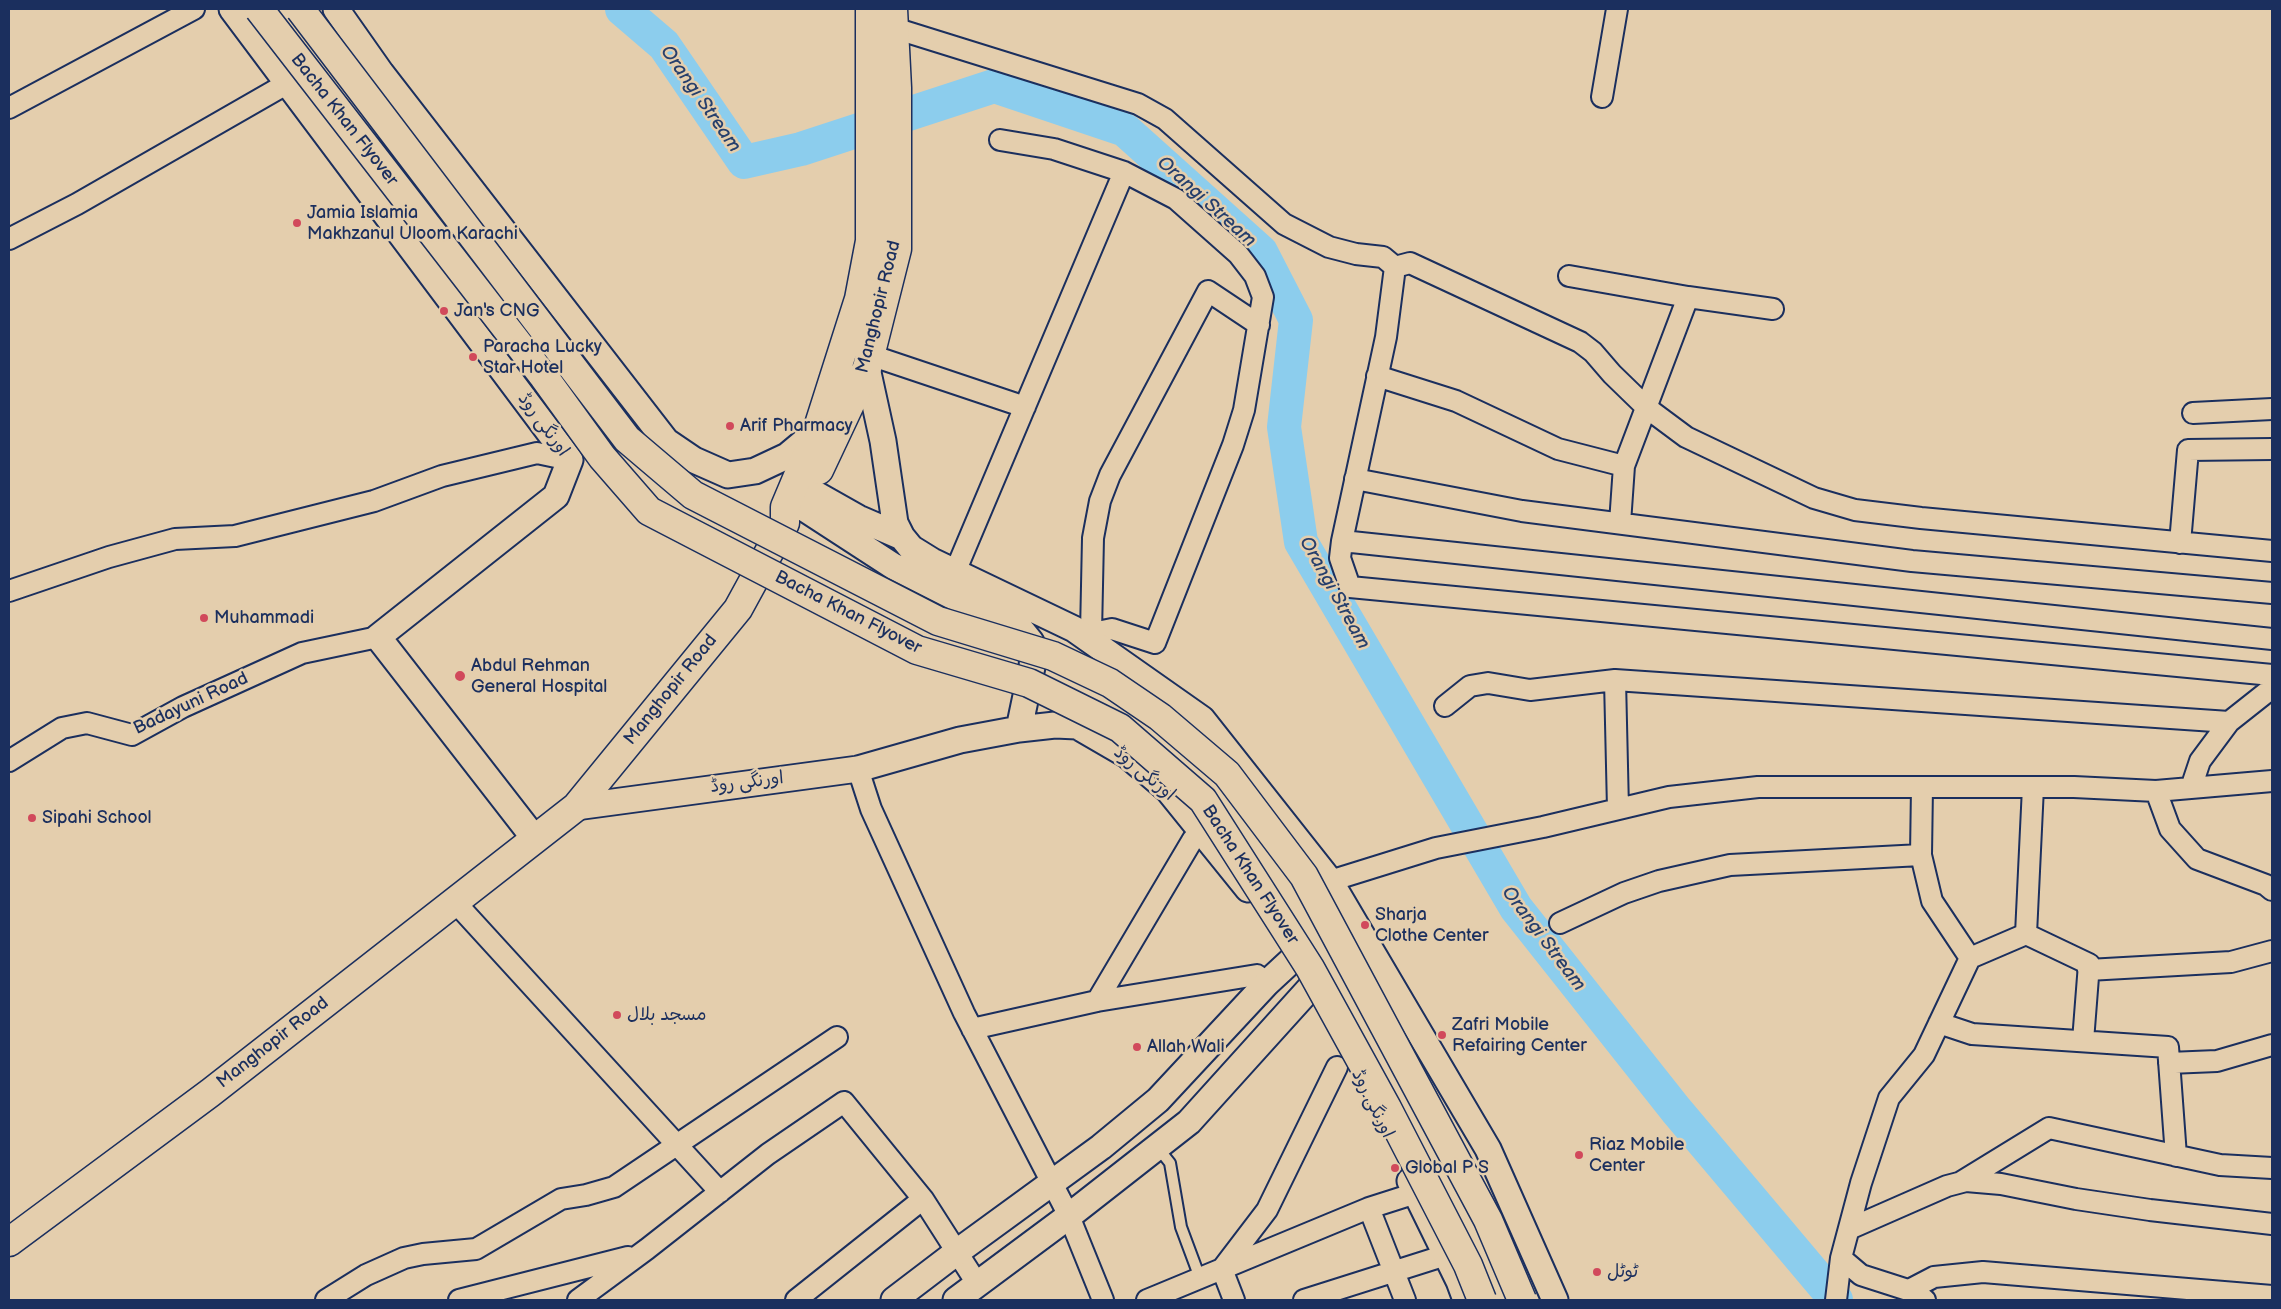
<!DOCTYPE html>
<meta charset="utf-8">
<style>
body{margin:0}
#map{position:relative;width:2281px;height:1309px;overflow:hidden;background:#e4cead;font-family:"Balsamiq Sans",sans-serif}
canvas{display:block}
.frame{position:absolute;inset:0;border:10px solid #1b2f5e;pointer-events:none}
</style>
<div id="map">
<canvas width="2281" height="1309"></canvas>
<div class="frame"></div>
</div>
<script>
const ctx = document.querySelector('canvas').getContext('2d');
ctx.lineJoin = 'round';
function poly(rows) {
  const path = new Path2D();
  for (const r of rows) {
    path.moveTo(r[0], r[1]);
    for (let i = 2; i < r.length; i += 2) path.lineTo(r[i], r[i + 1]);
  }
  return path;
}
function stroke(path, color, width, dash) {
  ctx.strokeStyle = color;
  ctx.lineWidth = width;
  ctx.lineCap = dash ? 'butt' : 'round';
  ctx.setLineDash(dash || []);
  ctx.stroke(path);
}
function write(font, color, halo, rows, align = 'center') {
  ctx.font = font + ' "Balsamiq Sans","Playpen Sans Arabic",sans-serif';
  ctx.lineWidth = 5;
  ctx.setLineDash([]);
  ctx.textBaseline = 'middle';
  ctx.strokeStyle = halo;
  ctx.fillStyle = color;
  for (const [text, x, y, turn = 0] of rows) {
    ctx.save();
    ctx.translate(x, y);
    ctx.rotate((+turn || 0) * Math.PI / 180);
    ctx.textAlign = isNaN(turn) ? turn : align;
    if (halo) ctx.strokeText(text, 0, 0);
    ctx.fillText(text, 0, 0);
    ctx.restore();
  }
}
stroke(poly([
 [622,9,664,45,744,162,801,149,994,86,1125,130,1261,252,1296,320,1284,427,1301,542,1516,908,1676,1110,1836,1300]
]), '#8ccded', 34);
const service = poly([
 [1158,1148,1170,1163,1181,1227,1200,1278]
]);
const minor = poly([
 [894,28,1138,104,1165,119,1284,224,1329,247,1356,254,1383,257,1395,267,1386,337,1342,541,1340,558,1350,587,2272,675],
 [1602,97,1617,9],
 [9,108,194,9],
 [1000,140,1054,149,1124,172,1176,199,1238,254,1255,276,1263,297,1244,410,1233,445,1155,643,1112,629,1083,635],
 [9,239,77,204,288,83],
 [1395,267,1410,263,1580,342,1593,352,1612,374,1647,408,1686,437,1814,498,1855,510,1921,518,2272,551],
 [1569,276,1688,297,1773,309],
 [870,355,1025,407],
 [1377,376,1456,401,1558,449,1624,466],
 [2193,413,2272,409],
 [1355,479,1522,511,1912,561,2272,593],
 [1620,523,1624,466,1688,297],
 [1342,541,2272,639],
 [2180,543,2188,450,2272,449],
 [955,572,1124,172],
 [9,591,109,557,175,539,235,536,374,501,442,476,537,453,570,460],
 [1091,633,1093,538,1100,501,1110,475,1208,291,1259,325],
 [1615,680,1618,809],
 [1445,706,1470,686,1488,683,1530,690,1615,680,2229,722],
 [9,761,62,728,87,723,132,735,183,707,302,653,378,637],
 [858,769,871,809,964,1013,1069,1216,1103,1300],
 [1922,787,1921,855,1932,901,1970,958],
 [2191,788,2200,761,2229,722,2272,688],
 [2156,791,2272,781],
 [1330,881,1436,848,1543,827,1669,797,1758,787,2074,787,2156,791,2170,829,2197,859,2266,885,2272,890],
 [455,902,720,1192],
 [1560,923,1624,893,1659,881,1730,865,1921,855],
 [2026,934,2089,964,2083,1041],
 [2088,970,2231,962,2272,951],
 [1097,1001,1193,839],
 [1939,1023,1972,1034,2168,1047,2176,1156],
 [972,1029,1097,1001,1257,975,1267,983],
 [2169,1063,2217,1061,2272,1045],
 [1961,1182,2049,1128,2220,1165,2272,1168],
 [1849,1229,1947,1186,1966,1181,2001,1184,2076,1199,2150,1210,2272,1224],
 [1841,1258,1861,1275,1914,1292,1925,1300],
 [1909,1290,1934,1277,1983,1272,2272,1296],
 [326,1300,366,1275,404,1258,423,1254,476,1249,561,1199,586,1195,614,1187,837,1037],
 [459,1300,628,1257],
 [578,1300,647,1249,768,1154,844,1102,923,1199,978,1285],
 [796,1300,923,1199],
 [1147,1300,1369,1208],
 [1234,1300,1222,1269,1267,1210,1337,1067],
 [1304,1300,1446,1255],
 [1405,1300,1369,1208,1416,1193],
 [1836,1300,1841,1258,1861,1183,1889,1098,1924,1055,1970,958,2026,934,2033,787]
]);
const tertiary = poly([
 [232,9,570,460,556,496,378,637,535,839],
 [336,9,381,73,666,441,694,460,728,475,755,471,787,456,817,431],
 [867,368,883,441,895,523,902,537,911,548,932,561,1074,629,1202,719,1330,881,1488,1149,1555,1300],
 [796,483,858,518,902,537],
 [790,499,893,566,1023,632,1031,642,1033,654,1032,667,1019,729],
 [576,807,858,769,960,740,1019,729,1055,725,1077,726,1127,755,1168,790,1248,889],
 [1410,1181,1459,1281,1466,1300],
 [894,1300,957,1252,1101,1147,1158,1100,1267,983,1294,958],
 [956,1300,1069,1216,1189,1122,1311,987]
]);
const primary = poly([
 [819,470,867,368,897,249,897,88,893,9],
 [9,1242,210,1093,576,807,738,609,785,523,785,507,817,431,859,299,870,241,870,9]
]);
stroke(service, '#1b2f5e', 14);
stroke(minor, '#1b2f5e', 24);
stroke(tertiary, '#1b2f5e', 29);
stroke(primary, '#1b2f5e', 31);
stroke(service, '#e4cead', 10);
stroke(minor, '#e4cead', 20);
stroke(tertiary, '#e4cead', 25);
stroke(primary, '#e4cead', 28);
const primaryBridge = poly([
 [259,9,544,377,602,457,649,511,917,650,1029,683,1120,728,1203,800,1310,968,1387,1108,1468,1265,1482,1300],
 [300,9,627,439,693,495,938,621,1053,656,1110,683,1160,717,1227,774,1304,876,1488,1220,1522,1300]
]);
stroke(primaryBridge, '#1b2f5e', 31, []);
stroke(primaryBridge, '#e4cead', 28);
for (const [x, y, r, color] of [
 [297,223,5,"#d1495b"],
 [444,311,5,"#d1495b"],
 [473,357,5,"#d1495b"],
 [730,426,5,"#d1495b"],
 [204,618,5,"#d1495b"],
 [460,676,6,"#d1495b"],
 [32,818,5,"#d1495b"],
 [1365,925,5,"#d1495b"],
 [617,1015,5,"#d1495b"],
 [1442,1035,5,"#d1495b"],
 [1137,1047,5,"#d1495b"],
 [1579,1155,5,"#d1495b"],
 [1395,1168,5,"#d1495b"],
 [1597,1272,5,"#d1495b"]
]) {
  const dot = new Path2D();
  dot.arc(x, y, r, 0, 2 * Math.PI);
  ctx.fillStyle = color;
  ctx.fill(dot);
  stroke(dot, '#e4cead', 2);
}
write('18px', '#1b2f5e', '#e4cead', [
 ["Bacha Khan Flyover",344,120,52],
 ["Manghopir Road",879,307,-76],
 ["اورنگی روڈ",543,425,54],
 ["Bacha Khan Flyover",848,613,27],
 ["Manghopir Road",671,690,-51],
 ["Badayuni Road",191,704,-25],
 ["اورنگی روڈ",1144,774,40],
 ["اورنگی روڈ",747,783,-7],
 ["Bacha Khan Flyover",1250,875,57],
 ["Manghopir Road",273,1043,-38],
 ["اورنگی روڈ",1372,1104,64]
]);
write('18px', '#1b2f5e', '#e4cead', [
 ["Jamia Islamia",307,213],
 ["Makhzanul Uloom Karachi",307,234],
 ["Jan's CNG",454,311],
 ["Paracha Lucky",483,347],
 ["Star Hotel",483,368],
 ["Arif Pharmacy",740,426],
 ["Muhammadi",214,618],
 ["Abdul Rehman",471,666],
 ["General Hospital",471,687],
 ["Sipahi School",42,818],
 ["Sharja",1375,915],
 ["Clothe Center",1375,936],
 ["مسجد بلال",627,1015],
 ["Zafri Mobile",1452,1025],
 ["Refairing Center",1452,1046],
 ["Allah Wali",1147,1047],
 ["Riaz Mobile",1589,1145],
 ["Center",1589,1166],
 ["Global P S",1405,1168],
 ["ٹوٹل",1607,1272]
], 'left');
write('italic 19px', '#263f6c', '#e4cead', [
 ["Orangi Stream",700,99,55],
 ["Orangi Stream",1206,202,42],
 ["Orangi Stream",1334,593,61],
 ["Orangi Stream",1543,939,53]
]);
</script>
